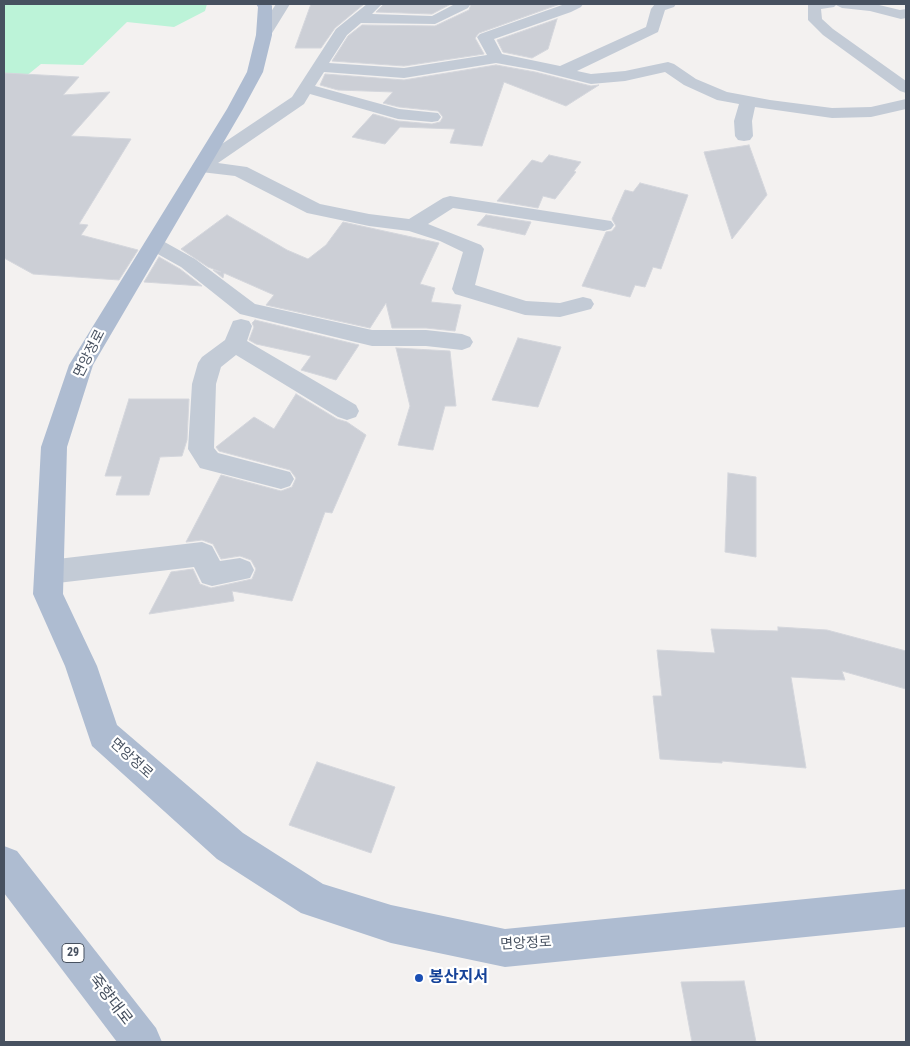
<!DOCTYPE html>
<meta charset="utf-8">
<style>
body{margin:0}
#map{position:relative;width:910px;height:1046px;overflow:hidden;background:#f3f1f0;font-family:"Roboto Condensed",sans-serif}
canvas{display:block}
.frame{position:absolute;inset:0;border:5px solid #475160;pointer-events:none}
</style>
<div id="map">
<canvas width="910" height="1046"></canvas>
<div class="frame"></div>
</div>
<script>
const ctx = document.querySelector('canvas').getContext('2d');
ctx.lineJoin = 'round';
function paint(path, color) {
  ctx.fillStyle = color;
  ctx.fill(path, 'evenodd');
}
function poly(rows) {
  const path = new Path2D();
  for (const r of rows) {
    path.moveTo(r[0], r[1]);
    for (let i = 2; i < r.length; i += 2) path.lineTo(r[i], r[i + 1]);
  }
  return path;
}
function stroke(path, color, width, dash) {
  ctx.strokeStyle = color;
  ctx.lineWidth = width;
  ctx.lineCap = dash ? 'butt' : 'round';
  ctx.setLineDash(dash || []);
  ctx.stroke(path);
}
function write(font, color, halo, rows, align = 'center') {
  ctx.font = font + ' "Roboto Condensed","Noto Sans KR",sans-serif';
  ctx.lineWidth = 4.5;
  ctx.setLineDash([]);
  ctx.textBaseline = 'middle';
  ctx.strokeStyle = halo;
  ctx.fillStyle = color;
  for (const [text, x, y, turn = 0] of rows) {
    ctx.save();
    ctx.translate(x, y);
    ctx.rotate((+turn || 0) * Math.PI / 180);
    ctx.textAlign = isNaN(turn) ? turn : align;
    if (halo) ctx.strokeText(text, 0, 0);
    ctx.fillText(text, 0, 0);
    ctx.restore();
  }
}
paint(poly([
 [4,4,207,4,205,11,174,27,127,22,83,65,41,64,4,94]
]), '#bcf3d8');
const building = poly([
 [311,4,364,4,335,28,321,48,295,48,311,4],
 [384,4,451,4,432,14,376,12,384,4],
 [471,4,560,4,479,33,475,38,484,54,404,66,332,61,348,36,362,25,435,26,469,10,471,4],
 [557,19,548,49,532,58,503,52,497,40,557,19],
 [496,65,535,72,591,86,599,85,566,106,504,82,482,146,450,143,455,129,400,127,385,144,352,137,373,114,398,121,432,124,440,122,443,117,438,111,399,107,383,103,393,92,338,90,320,85,325,74,404,80,496,65],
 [4,73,79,77,63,95,110,92,71,136,131,139,79,224,88,225,81,235,138,250,119,280,33,274,4,258,4,73],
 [749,145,767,195,732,239,704,152,749,145],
 [549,155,581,162,574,171,576,172,555,199,543,196,538,208,497,201,532,160,542,163,549,155],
 [640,183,688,195,661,269,653,267,645,287,635,285,630,297,582,286,606,232,612,231,616,226,612,219,625,190,633,192,640,183],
 [227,215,287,250,308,259,326,245,343,222,439,243,420,284,435,288,431,302,461,305,455,331,426,328,392,328,386,303,370,328,266,305,274,295,224,273,223,278,213,270,221,272,208,267,181,249,227,215],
 [486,215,531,222,525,235,477,225,486,215],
 [159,257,180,269,202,286,144,282,159,257],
 [255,320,359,345,336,380,301,370,311,356,256,344,249,340,254,327,252,323,255,320],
 [518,338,561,347,538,407,492,400,518,338],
 [396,348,450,351,456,406,445,406,433,450,398,445,410,406,396,348],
 [296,394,337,419,347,422,366,435,332,513,325,512,292,601,232,591,234,601,149,614,171,572,193,569,200,584,211,588,252,579,256,569,251,560,240,556,221,559,213,544,202,540,186,542,221,475,281,491,292,487,296,478,290,470,219,451,216,447,254,417,274,429,296,394],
 [129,399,189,399,187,440,182,456,160,457,149,495,116,495,122,476,105,476,129,399],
 [728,473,756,477,756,557,725,552,728,473],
 [778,627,827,630,906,651,906,689,842,671,845,680,791,677,806,768,722,761,722,763,660,759,653,696,662,696,657,650,715,653,711,629,778,631,778,627],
 [317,762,395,787,371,853,289,825,317,762],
 [744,981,756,1042,692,1042,681,982,744,981]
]);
paint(building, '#cccfd6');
stroke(building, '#d4d6dc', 1);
paint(poly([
 [276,4,290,4,269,38,259,38,256,35,276,4],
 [367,4,382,4,372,14,432,16,455,4,470,5,468,8,435,24,361,23,347,35,329,63,404,68,487,55,477,37,480,34,565,4,583,4,581,7,571,12,494,39,502,54,560,66,646,27,651,9,655,4,676,4,674,7,665,10,658,32,577,71,591,74,625,71,668,62,674,64,696,79,727,92,770,100,832,108,871,107,906,99,906,109,871,117,832,118,755,107,752,121,753,136,750,140,744,141,738,140,735,136,734,121,739,104,717,100,684,85,665,72,625,81,591,84,535,70,496,63,404,78,324,72,315,86,399,109,438,113,441,117,438,121,432,122,398,119,310,94,304,104,218,163,247,167,320,204,369,214,409,219,443,198,450,196,611,221,614,225,611,229,604,231,453,208,428,224,481,245,484,249,475,285,526,301,560,303,583,297,591,299,594,304,591,309,560,317,525,315,455,294,452,289,463,252,440,241,409,231,369,226,307,213,235,176,201,172,195,170,192,166,195,162,292,97,336,29,367,4],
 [808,4,875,4,900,10,906,9,906,18,901,19,870,11,842,8,836,5,834,7,821,9,822,19,833,29,906,81,906,93,900,91,823,35,808,20,808,4],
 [154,238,161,240,195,259,255,304,372,330,426,330,462,334,470,337,473,342,470,347,462,350,426,346,372,346,240,314,181,267,147,248,144,244,147,240,154,238],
 [241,319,249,321,252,326,247,341,356,405,359,411,356,417,347,420,338,417,236,355,221,367,216,384,214,448,218,453,290,472,294,479,290,486,281,489,200,468,188,449,192,384,198,363,202,357,225,340,233,321,241,319],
 [202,542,212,546,220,561,240,558,250,562,254,570,250,578,212,586,202,583,194,567,49,584,39,580,35,572,39,564,49,560,202,542]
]), '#c3cbd6');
paint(poly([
 [256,4,271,4,272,6,272,35,263,72,243,109,93,365,67,447,63,594,97,666,117,725,243,833,323,884,391,905,505,929,906,889,906,927,505,967,391,943,301,913,217,859,92,746,65,666,33,594,41,447,69,365,227,109,247,72,256,35,258,7,256,4],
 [4,846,17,851,156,1028,162,1042,117,1042,4,893,4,846]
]), '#aebcd1');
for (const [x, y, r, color] of [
 [419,978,5,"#1a4fb4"]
]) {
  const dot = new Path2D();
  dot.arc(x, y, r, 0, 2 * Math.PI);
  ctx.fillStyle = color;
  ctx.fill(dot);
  stroke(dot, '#fff', 2);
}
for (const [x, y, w] of [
 [73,953,22]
]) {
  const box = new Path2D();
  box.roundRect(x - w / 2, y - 9.5, w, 19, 4);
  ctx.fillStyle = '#fff';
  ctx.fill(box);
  stroke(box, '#475160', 1);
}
write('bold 12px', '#475160', null, [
 ["29",73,953]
]);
write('14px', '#475160', '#fff', [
 ["면앙정로",90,354,-63],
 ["면앙정로",131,759,42],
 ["면앙정로",526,944,-3]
]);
write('bold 16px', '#164399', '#fff', [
 ["봉산지서",429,978]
], 'left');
write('16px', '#475160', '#fff', [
 ["죽향대로",110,1000,52]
]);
</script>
